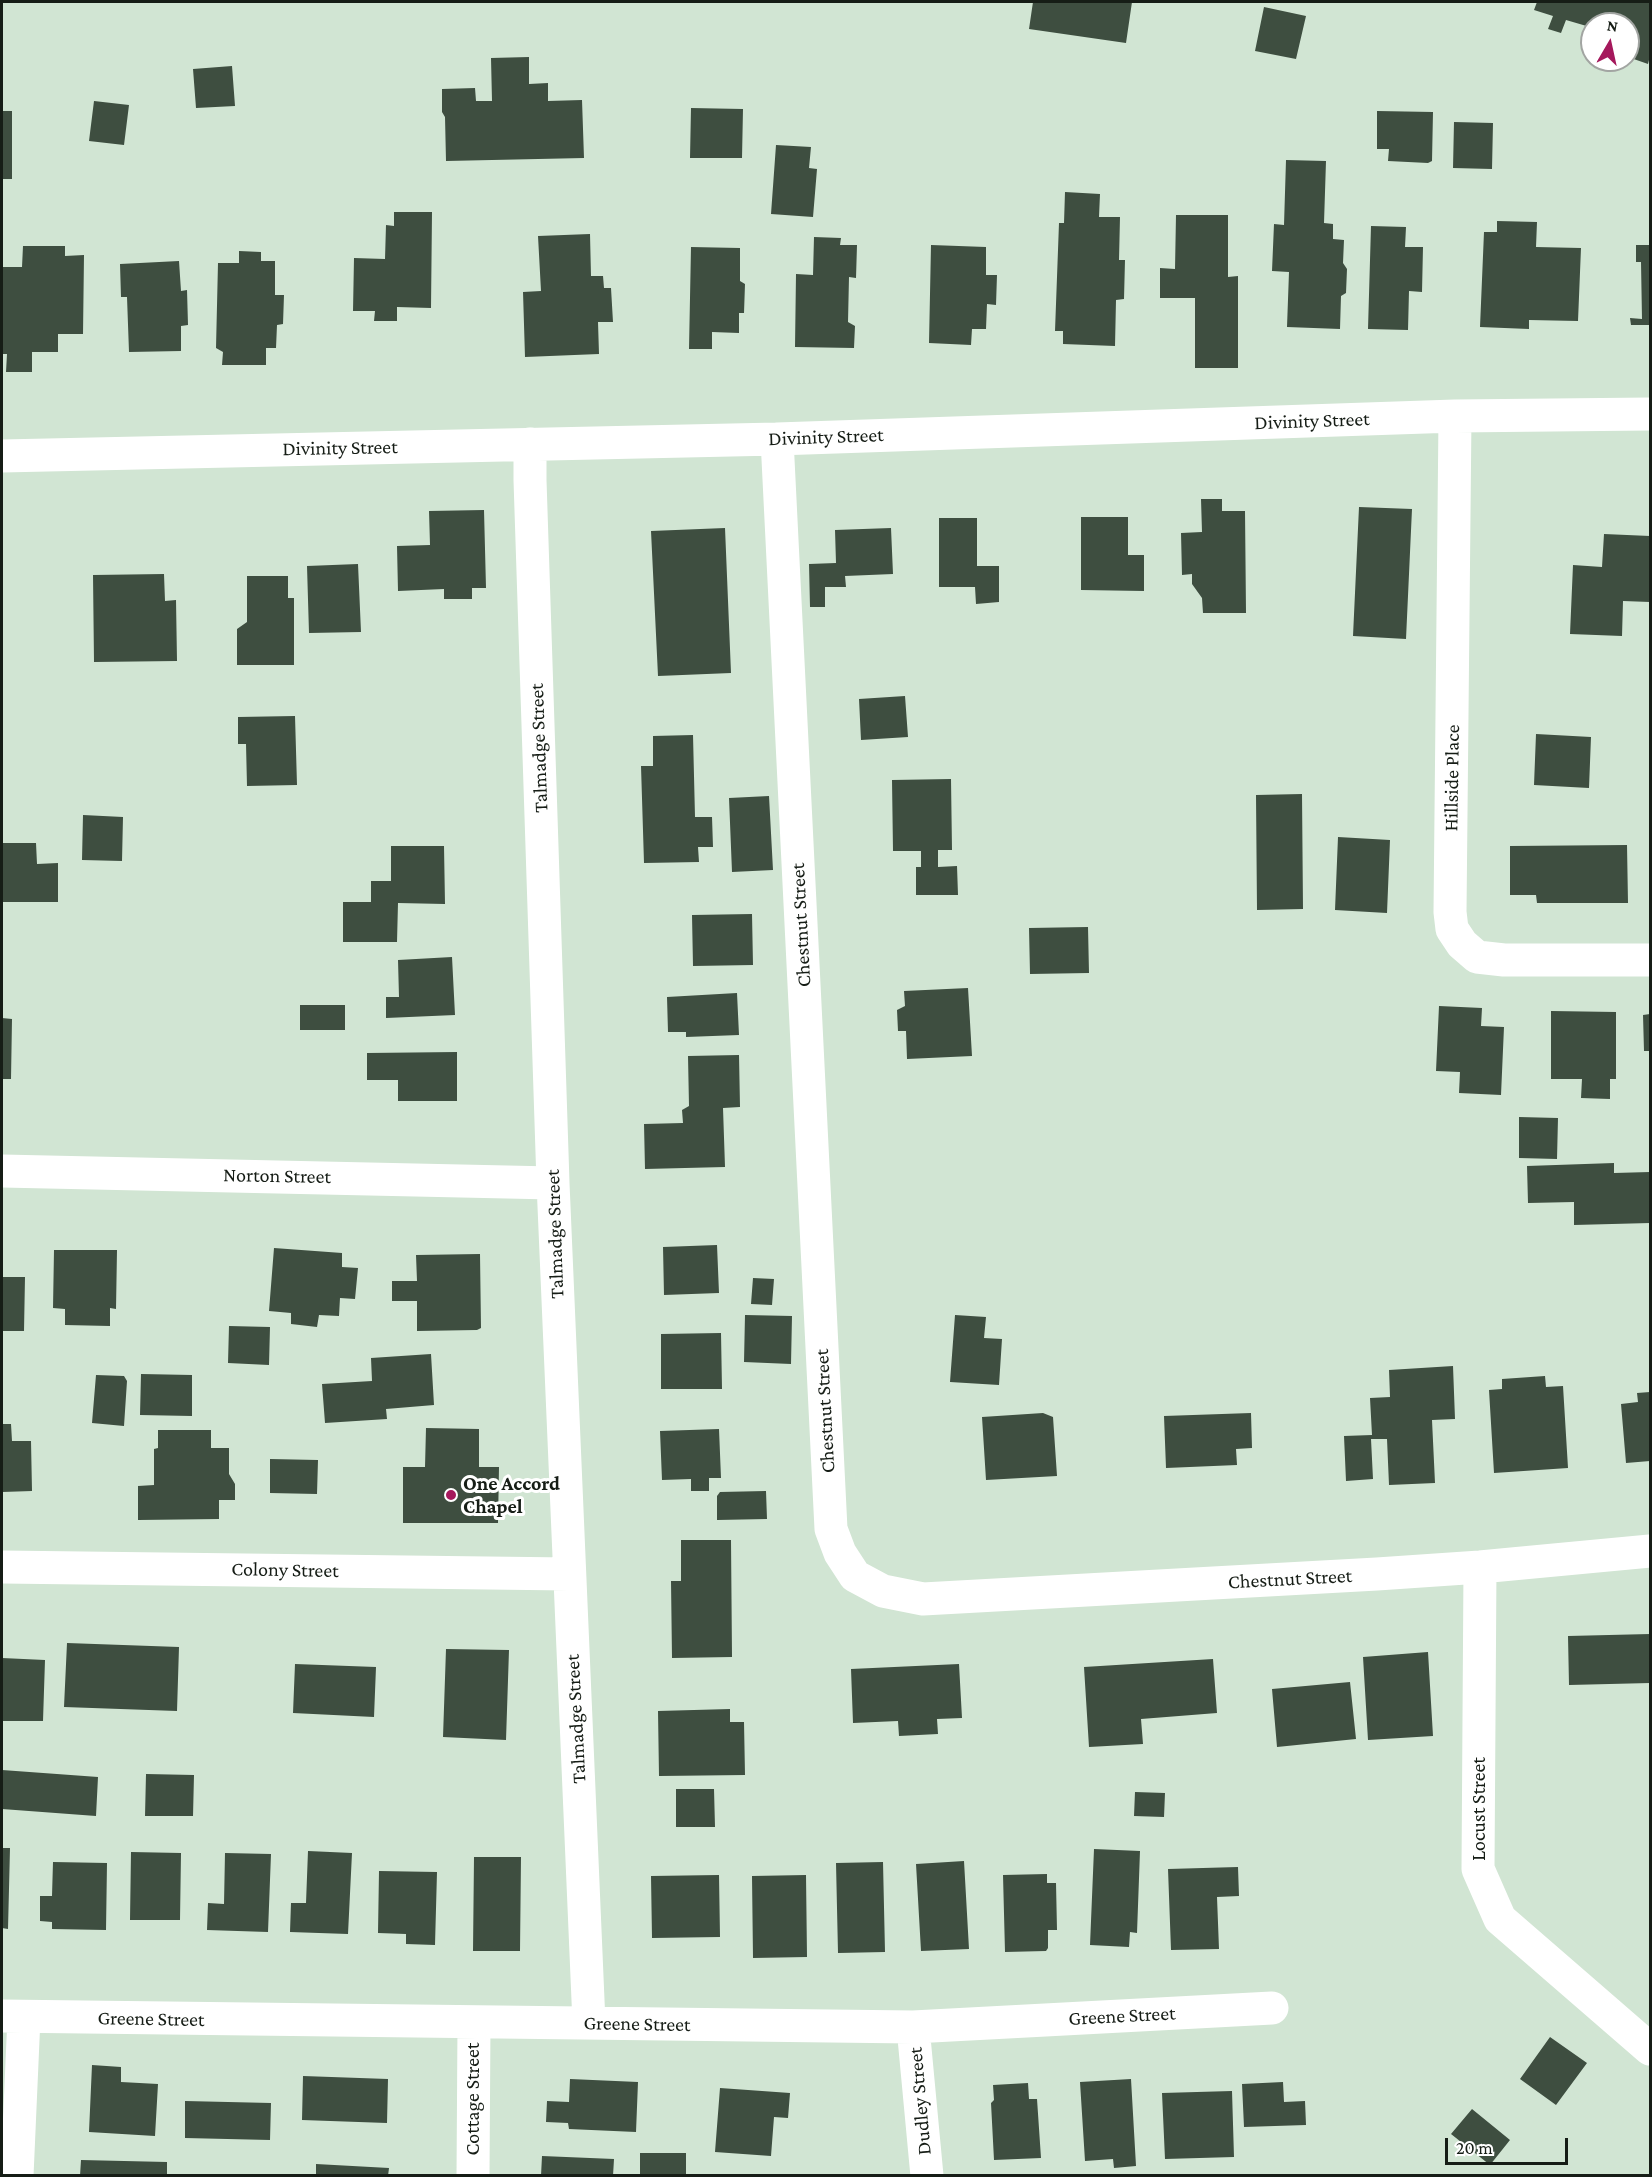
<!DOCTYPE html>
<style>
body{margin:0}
#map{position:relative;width:1652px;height:2177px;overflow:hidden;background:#d1e5d3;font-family:"Crimson Pro",serif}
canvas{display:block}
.frame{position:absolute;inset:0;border:3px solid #161d16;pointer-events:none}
.north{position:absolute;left:1580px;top:12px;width:60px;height:60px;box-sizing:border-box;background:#fff;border:2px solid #a2a5a2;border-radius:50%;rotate:9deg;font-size:16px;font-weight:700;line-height:24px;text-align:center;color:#161d16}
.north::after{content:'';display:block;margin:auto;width:21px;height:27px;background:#a5185c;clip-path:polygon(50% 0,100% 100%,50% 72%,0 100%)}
.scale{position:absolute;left:1445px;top:2138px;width:123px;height:27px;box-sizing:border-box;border:3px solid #161d16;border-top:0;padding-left:8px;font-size:18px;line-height:21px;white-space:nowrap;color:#161d16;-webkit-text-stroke:4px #fff;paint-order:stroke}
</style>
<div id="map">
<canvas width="1652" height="2177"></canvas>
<div class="frame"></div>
<div class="north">N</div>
<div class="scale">20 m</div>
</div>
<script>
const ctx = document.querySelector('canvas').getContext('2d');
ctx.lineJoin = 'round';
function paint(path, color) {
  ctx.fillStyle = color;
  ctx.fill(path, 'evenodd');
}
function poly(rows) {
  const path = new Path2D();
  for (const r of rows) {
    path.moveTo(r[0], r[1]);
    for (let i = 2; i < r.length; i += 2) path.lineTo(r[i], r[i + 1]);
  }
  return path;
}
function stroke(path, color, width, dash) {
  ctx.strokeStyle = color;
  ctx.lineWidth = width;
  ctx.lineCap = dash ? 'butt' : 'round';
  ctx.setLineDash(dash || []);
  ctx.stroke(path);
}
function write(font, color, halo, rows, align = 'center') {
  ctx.font = font + ' "Crimson Pro",serif';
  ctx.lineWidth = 6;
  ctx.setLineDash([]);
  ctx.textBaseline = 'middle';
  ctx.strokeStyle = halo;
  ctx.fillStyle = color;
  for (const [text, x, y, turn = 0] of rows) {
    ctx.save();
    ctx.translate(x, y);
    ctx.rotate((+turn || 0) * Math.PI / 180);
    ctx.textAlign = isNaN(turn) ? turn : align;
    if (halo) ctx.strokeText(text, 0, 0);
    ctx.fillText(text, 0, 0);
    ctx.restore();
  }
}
paint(poly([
 [1033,2,1132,2,1126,43,1029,29],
 [1537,2,1650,2,1650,56,1648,64,1628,57,1628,24,1601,24,1592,21,1590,27,1566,20,1561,33,1548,29,1553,16,1534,10],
 [1264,7,1306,16,1296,59,1255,51],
 [529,57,529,84,548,83,548,101,582,100,584,158,446,161,445,117,442,112,442,89,475,88,476,101,492,101,491,58],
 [232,66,235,106,196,108,193,69],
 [94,101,129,105,124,145,89,141],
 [691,108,743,109,742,158,690,158],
 [2,111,12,111,12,179,2,179],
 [1377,111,1433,112,1432,161,1428,163,1388,161,1389,149,1377,149],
 [1454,122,1493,123,1492,169,1453,168],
 [776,145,811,147,809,168,817,169,813,217,771,214],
 [1286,160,1326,161,1324,223,1333,224,1333,239,1344,240,1343,263,1347,269,1346,293,1341,296,1340,329,1287,327,1289,272,1272,271,1274,224,1284,225],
 [1065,192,1100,194,1099,217,1120,217,1119,260,1125,260,1124,299,1116,300,1115,346,1063,344,1063,331,1055,331,1059,223,1064,223],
 [394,212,432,212,431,308,397,307,397,321,374,321,375,311,353,311,354,258,385,259,386,225,394,226],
 [1176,215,1228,215,1228,277,1238,276,1238,368,1195,368,1195,298,1160,298,1160,268,1175,269],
 [1497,221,1537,222,1536,247,1581,248,1578,321,1529,320,1529,329,1480,327,1484,232,1497,232],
 [1371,226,1406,227,1405,247,1423,247,1422,292,1409,291,1408,330,1368,329],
 [590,234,591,276,603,276,604,288,611,288,613,322,598,322,599,354,525,357,523,292,541,291,538,236],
 [814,237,841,238,840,245,857,245,856,278,849,277,848,322,855,326,854,348,795,347,796,274,813,275],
 [931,245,986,247,986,275,997,275,996,305,987,304,986,329,972,329,971,345,929,343],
 [1636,245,1650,245,1650,325,1631,325,1630,318,1642,319,1641,262,1636,262],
 [23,246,65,246,65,256,84,255,83,334,58,334,58,352,32,352,32,372,6,372,7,354,2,354,2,267,22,267],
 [691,247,740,248,740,281,745,284,744,313,739,313,739,333,712,332,712,349,689,349],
 [239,251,261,252,261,261,275,261,275,295,284,295,283,324,277,325,276,348,266,348,266,365,222,365,223,352,216,348,218,263,239,263],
 [179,261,181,291,187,290,188,325,181,326,181,351,129,352,127,297,121,297,120,264],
 [1201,499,1222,499,1222,511,1245,511,1246,613,1203,613,1202,598,1192,584,1192,574,1182,575,1181,533,1202,532],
 [1359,507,1412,509,1406,639,1353,636],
 [484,510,486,588,472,588,472,599,444,599,444,589,398,591,397,546,430,545,429,511],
 [1081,517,1128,517,1128,555,1144,555,1144,591,1081,590],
 [939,518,977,518,977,566,999,566,999,602,976,604,975,587,939,587],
 [725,528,731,673,658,676,651,531],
 [891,528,893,574,845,576,846,587,825,587,825,607,810,607,809,564,836,563,835,530],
 [1604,534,1650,536,1650,602,1623,601,1622,636,1570,634,1573,565,1602,567],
 [358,564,361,632,309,633,307,566],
 [164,574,165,601,176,600,177,661,94,662,93,575],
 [247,576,288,576,288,598,294,598,294,665,237,665,237,629,247,622],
 [905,696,908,737,861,740,859,699],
 [295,716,297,785,247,786,246,744,238,744,238,717],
 [1536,734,1591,737,1589,788,1534,785],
 [693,735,695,817,712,817,713,847,698,847,699,862,644,863,641,766,653,766,653,736],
 [951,779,952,850,938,850,938,867,957,866,958,895,916,895,916,867,921,867,921,851,893,851,892,780],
 [1302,794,1303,909,1257,910,1256,795],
 [769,796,773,870,732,872,729,798],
 [83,815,123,817,122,861,82,860],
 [1338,837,1390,840,1387,913,1335,910],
 [2,843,36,843,37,864,58,863,58,902,2,902],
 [1627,845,1628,903,1537,903,1536,895,1510,895,1510,846],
 [391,846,444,846,445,904,398,903,397,942,343,942,343,902,371,902,371,881,391,881],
 [752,914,753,965,693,966,692,915],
 [1088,927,1089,973,1030,974,1029,928],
 [452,957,455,1015,386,1018,386,997,399,997,398,960],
 [968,988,972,1056,907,1059,906,1031,898,1031,897,1010,905,1006,904,991],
 [737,993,739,1035,686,1037,686,1032,668,1032,667,997],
 [300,1005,345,1005,345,1030,300,1030],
 [1439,1006,1482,1008,1481,1026,1504,1027,1501,1095,1459,1093,1460,1072,1436,1071],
 [1551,1011,1616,1012,1616,1079,1610,1079,1610,1099,1581,1098,1582,1079,1551,1079],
 [1650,1014,1650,1051,1644,1051,1643,1015],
 [2,1018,12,1019,11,1079,2,1079],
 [457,1052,457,1101,398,1101,398,1080,367,1080,367,1053],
 [739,1055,740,1107,723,1108,725,1167,645,1169,644,1124,683,1123,682,1110,689,1106,688,1056],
 [1519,1117,1558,1118,1557,1159,1519,1158],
 [1614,1163,1614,1173,1650,1172,1650,1223,1574,1225,1574,1202,1528,1203,1527,1166],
 [717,1245,719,1293,664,1295,663,1247],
 [274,1248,342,1253,342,1267,358,1268,355,1299,340,1298,339,1316,319,1315,317,1327,291,1324,291,1313,269,1311],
 [54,1250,117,1250,116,1309,110,1308,110,1326,65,1325,65,1309,53,1308],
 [480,1254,481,1328,477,1330,417,1331,417,1301,392,1301,392,1281,417,1281,416,1255],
 [2,1277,25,1277,24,1331,2,1331],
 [753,1278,774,1279,772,1305,751,1304],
 [745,1315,792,1316,791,1364,744,1362],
 [955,1315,986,1317,984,1338,1002,1339,999,1385,950,1382],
 [229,1326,270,1327,269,1365,228,1363],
 [721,1333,722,1389,661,1389,661,1334],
 [431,1354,434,1405,386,1409,387,1419,325,1423,322,1384,372,1381,371,1358],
 [1453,1366,1455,1419,1432,1420,1435,1483,1389,1485,1387,1439,1371,1439,1373,1479,1346,1481,1344,1436,1372,1435,1370,1398,1390,1397,1389,1370],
 [141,1374,192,1375,192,1416,140,1415],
 [96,1375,124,1376,127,1381,124,1426,92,1423],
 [1545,1376,1546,1387,1563,1386,1568,1468,1494,1473,1489,1390,1502,1389,1502,1379],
 [1650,1392,1650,1461,1626,1463,1621,1404,1638,1402,1637,1393],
 [1043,1413,1053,1417,1057,1476,986,1480,982,1417],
 [1251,1413,1252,1448,1236,1449,1237,1465,1166,1468,1164,1416],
 [2,1424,11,1424,12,1441,31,1441,32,1491,2,1492],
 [426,1428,479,1429,479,1467,499,1467,498,1523,403,1523,403,1467,425,1467],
 [719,1429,721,1478,709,1478,709,1491,691,1491,691,1479,662,1480,660,1431],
 [158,1430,211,1430,211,1448,229,1448,229,1474,235,1484,235,1500,219,1500,219,1519,138,1520,138,1486,154,1485,154,1449,158,1448],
 [270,1459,318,1460,317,1494,270,1493],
 [766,1491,767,1519,717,1520,717,1496,720,1492],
 [681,1540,731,1540,732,1657,672,1658,671,1581,681,1581],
 [1650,1634,1650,1683,1569,1685,1568,1636],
 [67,1643,179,1647,177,1711,64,1707],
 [446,1649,509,1650,506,1740,443,1737],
 [1428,1652,1433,1736,1368,1740,1363,1657],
 [2,1658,45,1660,43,1721,2,1721],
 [1213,1659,1217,1713,1141,1719,1143,1744,1089,1747,1084,1667],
 [295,1664,376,1667,374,1717,293,1713],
 [959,1664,962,1718,937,1719,938,1734,899,1736,898,1721,853,1723,851,1669],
 [1350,1682,1356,1739,1277,1747,1272,1689],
 [730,1709,730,1722,744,1722,745,1775,659,1776,658,1711],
 [2,1770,98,1777,96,1816,2,1809],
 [146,1774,194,1775,193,1816,145,1816],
 [676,1789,714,1789,715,1827,676,1827],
 [1135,1792,1165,1793,1164,1817,1134,1816],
 [2,1848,10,1848,8,1929,2,1928],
 [1094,1849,1140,1851,1137,1933,1130,1932,1129,1947,1090,1945],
 [308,1851,352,1853,348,1934,290,1932,291,1903,306,1903],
 [131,1852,181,1853,180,1920,130,1920],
 [225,1853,271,1854,268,1932,207,1930,208,1903,224,1904],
 [474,1857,521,1857,520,1951,473,1951],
 [964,1861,969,1949,921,1951,916,1864],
 [53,1862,107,1863,106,1930,52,1929,52,1922,40,1921,40,1896,52,1896],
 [883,1862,885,1952,838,1953,836,1863],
 [1238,1867,1239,1896,1217,1897,1219,1949,1171,1950,1168,1869],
 [379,1871,437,1872,435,1945,406,1944,406,1934,378,1933],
 [1047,1874,1047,1883,1056,1883,1057,1930,1048,1930,1048,1948,1046,1951,1005,1952,1003,1875],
 [719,1875,720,1937,652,1938,651,1876],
 [806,1875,807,1957,753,1958,752,1876],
 [1550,2037,1587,2063,1556,2105,1520,2079],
 [92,2065,121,2067,121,2082,158,2084,155,2136,89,2132],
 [303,2076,388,2079,387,2123,302,2120],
 [570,2079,638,2082,636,2132,569,2129,568,2123,546,2122,547,2101,569,2102],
 [1131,2079,1136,2166,1114,2168,1113,2159,1085,2161,1080,2082],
 [1283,2082,1284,2102,1305,2101,1306,2125,1244,2127,1242,2084],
 [1028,2083,1029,2099,1037,2099,1041,2158,994,2160,991,2103,994,2100,993,2085],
 [720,2088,790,2093,788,2118,774,2117,771,2156,715,2152],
 [1232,2091,1234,2157,1165,2159,1162,2093],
 [185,2101,271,2103,270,2140,185,2138],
 [1472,2109,1510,2140,1490,2165,1451,2134],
 [640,2153,686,2153,686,2176,640,2176],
 [542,2156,614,2159,613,2176,541,2176],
 [81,2160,167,2162,167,2176,80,2176],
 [316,2164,389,2168,388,2176,316,2176]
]), '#3e4e40');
stroke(poly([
 [1455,416,1450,912,1452,929,1462,944,1477,957,1504,960,1650,960],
 [777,439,831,1529,840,1553,855,1576,883,1591,923,1599,1377,1574,1480,1567,1650,1551],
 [530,444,530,480,553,1183,589,2023],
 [2,456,777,439,1455,416,1650,414],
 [2,1171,553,1183],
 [2,1567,569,1574],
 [1480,1567,1478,1869,1500,1919,1650,2049],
 [2,2016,913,2027,1272,2008],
 [913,2027,927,2176],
 [17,2176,24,2017],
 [473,2176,474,2023]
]), '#fff', 33);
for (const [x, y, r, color] of [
 [451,1495,6,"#a5185c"]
]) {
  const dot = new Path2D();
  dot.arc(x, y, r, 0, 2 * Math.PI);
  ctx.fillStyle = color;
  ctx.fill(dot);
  stroke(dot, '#fff', 2);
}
write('20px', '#161d16', '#fff', [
 ["Divinity Street",1312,421,-2],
 ["Divinity Street",826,437,-2],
 ["Divinity Street",340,448,-1],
 ["Talmadge Street",539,748,-92],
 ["Hillside Place",1452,778,-89],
 ["Chestnut Street",801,925,-93],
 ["Norton Street",277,1176,1],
 ["Talmadge Street",555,1234,-92],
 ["Chestnut Street",825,1411,-93],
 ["Colony Street",285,1570,1],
 ["Chestnut Street",1290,1579,-3],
 ["Talmadge Street",576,1719,-93],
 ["Locust Street",1479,1809,-90],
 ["Greene Street",1122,2016,-3],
 ["Greene Street",151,2019,1],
 ["Greene Street",637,2024,1],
 ["Cottage Street",473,2099,-90],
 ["Dudley Street",920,2101,-95]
]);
write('bold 20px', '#161d16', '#fff', [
 ["One Accord",463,1484],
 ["Chapel",463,1507]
], 'left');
</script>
